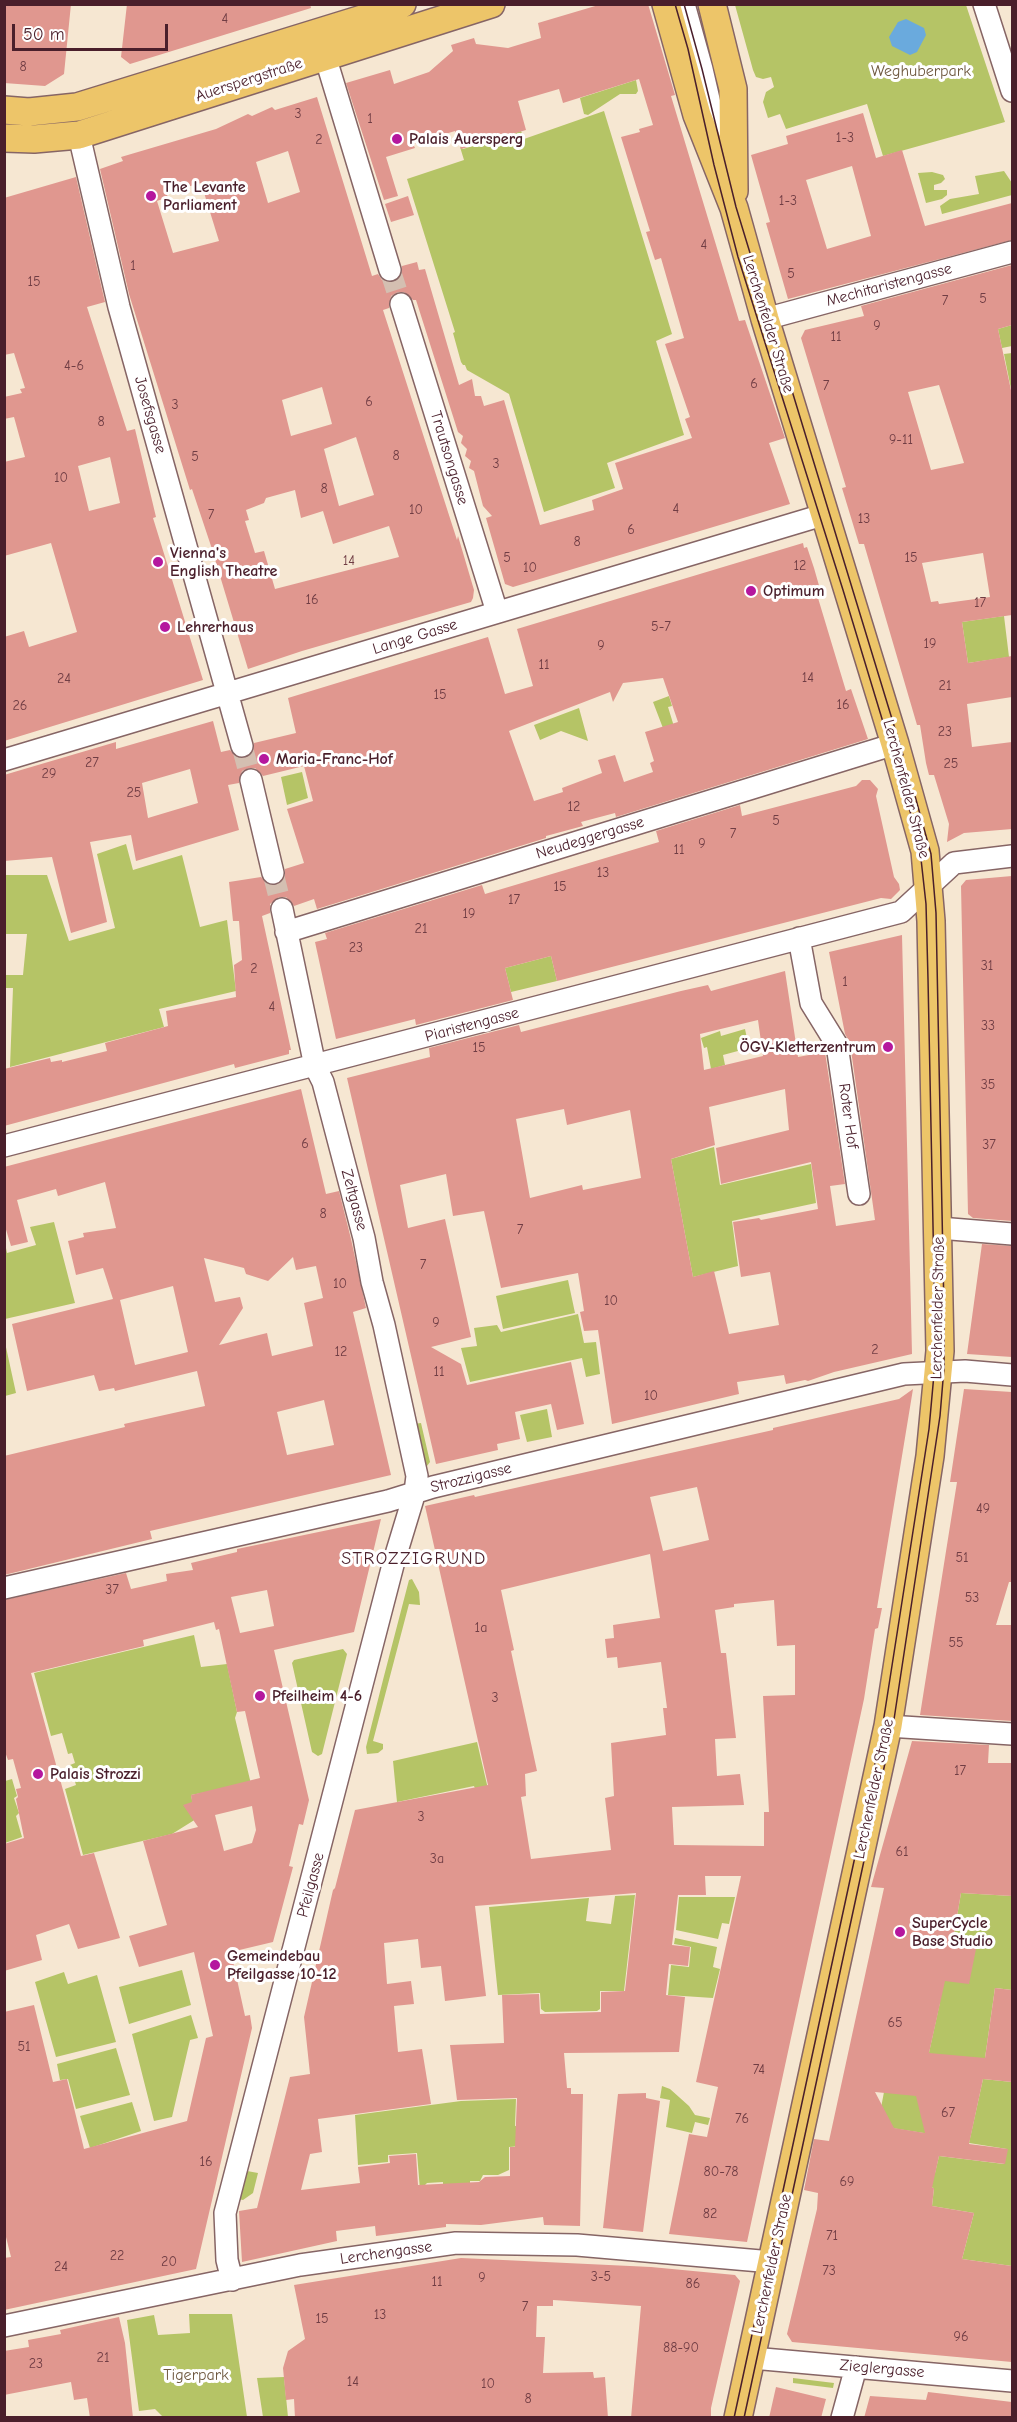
<!DOCTYPE html>
<meta charset="utf-8">
<style>
body{margin:0}
#map{position:relative;width:1017px;height:2422px;overflow:hidden;background:#f6e7d2;font-family:"Comic Neue",sans-serif}
canvas{display:block}
.frame{position:absolute;inset:0;border:6px solid #4a1f2b;pointer-events:none}
.scale{position:absolute;left:12px;top:24px;width:156px;height:27px;box-sizing:border-box;border:3px solid #4a1f2b;border-top:0;padding-left:8px;font-size:18px;line-height:21px;white-space:nowrap;color:#4a1f2b;-webkit-text-stroke:4px #fff;paint-order:stroke}
</style>
<div id="map">
<canvas width="1017" height="2422"></canvas>
<div class="frame"></div>
<div class="scale">50 m</div>
</div>
<script>
const ctx = document.querySelector('canvas').getContext('2d');
ctx.lineJoin = 'round';
function paint(path, color) {
  ctx.fillStyle = color;
  ctx.fill(path, 'evenodd');
}
function poly(rows) {
  const path = new Path2D();
  for (const r of rows) {
    path.moveTo(r[0], r[1]);
    for (let i = 2; i < r.length; i += 2) path.lineTo(r[i], r[i + 1]);
  }
  return path;
}
function stroke(path, color, width, dash) {
  ctx.strokeStyle = color;
  ctx.lineWidth = width;
  ctx.lineCap = dash ? 'butt' : 'round';
  ctx.setLineDash(dash || []);
  ctx.stroke(path);
}
function write(font, color, halo, rows, align = 'center') {
  ctx.font = font + ' "Comic Neue",sans-serif';
  ctx.lineWidth = 6;
  ctx.setLineDash([]);
  ctx.textBaseline = 'middle';
  ctx.strokeStyle = halo;
  ctx.fillStyle = color;
  for (const [text, x, y, turn = 0] of rows) {
    ctx.save();
    ctx.translate(x, y);
    ctx.rotate((+turn || 0) * Math.PI / 180);
    ctx.textAlign = isNaN(turn) ? turn : align;
    if (halo) ctx.strokeText(text, 0, 0);
    ctx.fillText(text, 0, 0);
    ctx.restore();
  }
}
paint(poly([
 [735,5,966,5,1005,122,883,156,867,104,786,129,780,114,768,118,763,102,766,92,774,87,771,77,763,79,756,77,753,70],
 [636,80,638,91,636,94,620,94,588,115,584,114,580,98],
 [604,111,672,334,656,341,684,435,607,463,615,488,544,512,509,394,467,370,465,365,463,365,461,362,453,333,455,332,407,179,464,160,460,147,463,149,521,131,524,139],
 [1004,171,1012,183,1012,195,942,214,940,206,950,199,979,194,975,176],
 [932,172,943,175,945,179,941,183,934,185,934,190,947,190,947,195,942,199,926,203,918,173],
 [1012,325,1012,346,1002,348,998,329],
 [1012,353,1012,388,1011,389,1004,354],
 [1004,616,1009,657,968,663,962,622],
 [669,696,672,706,668,707,676,733,666,736,653,702],
 [579,708,588,741,561,731,540,740,534,725],
 [302,772,308,798,287,805,281,777],
 [126,844,133,870,182,855,200,927,227,920,236,991,159,1009,164,1027,10,1067,13,988,5,988,4,975,23,975,27,934,5,934,5,875,47,875,69,941,115,928,97,854],
 [551,956,557,981,511,992,505,968],
 [745,1029,749,1048,723,1055,725,1065,711,1069,707,1047,704,1048,701,1038,720,1031,721,1036],
 [714,1147,720,1185,811,1164,816,1203,732,1221,738,1266,693,1277,671,1159],
 [54,1222,75,1303,5,1319,5,1243,7,1253,36,1245,30,1227],
 [568,1280,575,1313,503,1329,496,1296],
 [578,1314,584,1343,596,1342,600,1374,586,1377,582,1358,470,1382,461,1348,477,1346,474,1328,497,1325,501,1332],
 [4,1338,16,1393,5,1396,4,1396],
 [547,1409,552,1437,527,1442,520,1415],
 [421,1423,430,1462,427,1466,424,1466,414,1424],
 [412,1579,419,1592,420,1605,409,1604,373,1741,383,1744,383,1749,378,1753,367,1754,366,1747,384,1676,409,1580],
 [194,1635,201,1667,227,1664,237,1712,235,1718,251,1784,191,1795,196,1819,172,1834,83,1855,65,1789,76,1785,70,1765,75,1763,72,1753,68,1754,62,1733,51,1736,34,1673],
 [343,1649,347,1654,322,1754,318,1756,312,1752,292,1663,294,1660],
 [477,1742,488,1789,476,1791,474,1786,397,1802,393,1761],
 [12,1779,17,1796,14,1798,19,1813,16,1816,22,1837,5,1843,5,1781],
 [961,1893,1012,1896,1012,1990,995,1988,985,2058,925,2071,940,2002,907,1976,961,1941,962,1936,954,1934],
 [635,1895,624,1991,600,1991,600,2009,597,2011,545,2012,541,2009,540,1993,498,1995,489,1907,589,1898,586,1921,611,1924,615,1896],
 [679,1897,735,1897,729,1924,722,1923,718,1939,676,1930],
 [675,1938,717,1947,713,1967,720,1969,713,1998,668,1995,671,1965,689,1967,691,1947,674,1944],
 [182,1970,191,2005,129,2024,119,1987],
 [64,1972,68,1984,97,1975,116,2042,56,2057,35,1982],
 [191,2015,198,2038,190,2040,172,2117,154,2121,132,2034],
 [116,2048,130,2095,76,2109,68,2079,60,2080,57,2064],
 [983,2079,1012,2082,1012,2266,962,2259,974,2213,932,2206,934,2188,846,2176,935,2173,939,2156,1004,2164,1007,2149,969,2143],
 [662,2086,670,2089,689,2106,695,2115,710,2118,708,2125,695,2122,692,2133,666,2127,670,2100,660,2098],
 [884,2092,937,2096,930,2134,885,2127,880,2113],
 [516,2099,515,2126,536,2128,535,2145,509,2147,509,2170,498,2175,483,2175,480,2181,470,2181,470,2185,443,2187,443,2182,427,2183,420,2190,417,2153,388,2155,388,2162,358,2165,355,2115,461,2101],
 [132,2102,141,2131,90,2148,80,2116],
 [247,2171,258,2173,253,2193,243,2200,238,2199],
 [189,2314,232,2314,247,2417,163,2417,155,2409,139,2411,127,2320,154,2315,158,2335,190,2333],
 [284,2377,288,2417,263,2417,257,2378],
 [793,2378,834,2383,833,2388,793,2383]
]), '#b5c466');
paint(poly([
 [906,19,924,28,926,35,917,52,910,55,892,46,889,37,898,22]
]), '#6aaadd');
paint(poly([
 [4,4,71,4,64,74,45,86,4,83],
 [127,4,310,4,311,8,130,64,121,57],
 [602,4,648,4,675,95,671,96,739,321,745,320,785,438,769,443,790,504,513,587,505,584,486,518,492,516,483,506,474,471,469,468,471,461,465,456,467,449,461,443,463,436,458,432,416,300,413,300,404,292,398,292,391,296,389,308,383,310,457,540,458,536,474,590,473,598,471,602,302,651,248,669,211,546,192,489,190,490,129,294,100,169,123,161,121,157,216,129,248,114,252,116,272,107,275,110,317,97,372,276,378,274,382,280,393,282,400,278,402,266,417,262,419,270,425,269,459,385,472,379,475,396,481,396,484,406,504,400,540,525,594,510,592,500,623,489,615,463,692,438,685,419,690,417,665,344,684,338,661,258,655,260,646,232,650,231,621,137,640,132,639,129,653,125,639,79,563,103,559,89,518,101,526,130,461,149,455,131,413,144,415,148,386,157,398,196,384,200,346,83,390,70,394,84,429,72,453,51,451,45,474,38,476,44,508,48,541,38,538,23],
 [288,151,300,192,268,203,256,162],
 [201,183,219,241,173,253,157,201,168,197,166,193],
 [322,387,332,424,291,436,282,400],
 [356,437,374,495,339,506,324,449],
 [295,490,301,518,323,511,333,544,389,526,399,557,275,589,264,551,255,553,245,521,249,520,246,510,264,503,266,498],
 [863,113,876,158,902,150,925,226,1012,203,1012,240,788,299,766,223,770,222,751,155,788,144,786,136],
 [852,166,871,236,827,249,806,180],
 [76,177,105,302,87,307,127,431,135,429,156,517,153,518,203,680,4,741,4,637,24,631,29,647,77,632,51,543,4,556,4,462,25,457,14,417,4,419,4,397,22,393,20,389,25,388,14,353,4,355,4,198],
 [110,457,120,503,89,511,78,466],
 [408,196,414,215,391,222,385,204],
 [1012,265,1012,325,998,329,1012,395,1012,615,962,622,968,663,1012,656,1012,697,967,704,972,747,1012,742,1012,829,964,833,947,842,949,824,934,775,929,775,926,763,920,725,917,725,864,544,859,544,842,488,846,487,801,338,805,330,864,316,861,306],
 [939,385,964,463,931,470,908,392],
 [983,553,990,597,939,604,938,601,931,602,922,563],
 [803,543,804,548,807,547,814,568,822,596,818,598,846,691,851,689,868,739,616,817,615,813,581,822,583,826,546,836,546,838,317,909,314,899,294,906,286,897,279,897,270,904,270,913,262,916,291,1050,289,1050,289,1054,235,1068,234,1064,4,1126,4,1069,50,1058,51,1062,62,1060,62,1062,107,1051,105,1043,168,1026,166,1011,236,997,234,965,242,960,239,921,233,921,229,882,261,877,269,885,276,885,285,877,285,869,304,863,287,809,313,801,304,766,263,776,255,768,249,768,242,771,239,783,228,785,239,830,136,861,131,835,90,842,107,922,71,933,52,857,4,861,4,775,116,742,116,749,213,721,221,752,230,750,238,758,246,758,251,754,254,743,296,733,288,698,488,637,505,694,533,686,517,629],
 [663,678,678,722,645,732,654,761,650,763,653,772,624,782,615,755,598,760,602,773,562,788,563,792,534,801,509,731,610,692,613,702,623,683],
 [190,769,198,803,148,818,142,783],
 [862,780,870,780,878,789,876,796,894,877,899,884,900,890,891,899,881,898,557,981,551,956,505,968,513,1000,416,1025,415,1019,336,1039,315,942,327,939,325,933,482,885,485,894,659,842,656,831,740,805,742,816,856,786],
 [1012,876,1011,914,1012,1221,973,1218,968,1214,961,886,966,880],
 [902,935,912,1354,834,1372,808,1381,805,1380,786,1384,784,1375,737,1382,739,1394,612,1424,598,1330,584,1331,580,1312,584,1311,578,1273,501,1288,484,1211,453,1216,446,1174,400,1185,408,1228,445,1219,471,1337,431,1347,461,1364,467,1385,571,1362,584,1424,557,1430,551,1404,515,1412,520,1439,497,1444,498,1450,436,1464,347,1078,430,1057,429,1048,519,1025,521,1032,681,991,708,985,711,991,785,971,798,1057,825,1052,845,1184,830,1186,836,1226,875,1220,850,1043,845,1034,829,952],
 [758,1020,763,1056,704,1070,700,1034],
 [785,1089,789,1130,716,1148,721,1184,811,1162,818,1209,761,1220,759,1218,733,1222,741,1277,770,1272,779,1325,729,1334,714,1271,693,1277,671,1159,715,1145,709,1107],
 [564,1109,567,1125,630,1110,641,1178,583,1190,582,1185,530,1198,516,1119],
 [301,1089,326,1194,339,1191,351,1239,366,1308,353,1312,391,1475,150,1531,152,1539,4,1575,4,1456,125,1427,124,1424,205,1406,197,1371,115,1391,114,1388,99,1391,94,1375,27,1391,12,1324,113,1299,103,1268,76,1275,68,1241,84,1237,83,1233,116,1228,105,1182,58,1196,56,1189,17,1200,28,1242,11,1246,4,1223,4,1167],
 [293,1257,296,1270,316,1266,323,1298,304,1303,313,1346,272,1356,267,1333,219,1345,243,1308,240,1297,215,1302,204,1258,244,1268,246,1274,268,1281],
 [173,1286,188,1352,135,1365,120,1300],
 [324,1400,334,1445,287,1455,277,1412],
 [982,1244,1012,1246,1012,1357,967,1354],
 [913,1389,877,1608,882,1608,878,1628,875,1629,864,1699,747,2242,669,2234,689,2134,707,2137,718,2087,696,2082,741,1876,705,1876,706,1895,678,1895,672,1945,690,1947,688,1966,669,1964,666,1995,685,1997,679,2052,564,2053,567,2088,571,2088,571,2094,583,2094,580,2226,544,2225,543,2217,481,2225,446,2224,446,2227,376,2236,375,2226,336,2231,337,2241,242,2262,239,2211,257,2208,290,2077,310,2074,304,2017,333,1890,335,1888,355,1810,488,1785,425,1506,474,1495,475,1497,773,1430,773,1428,899,1399],
 [697,1487,709,1540,663,1551,650,1497],
 [650,1554,660,1618,613,1625,614,1638,605,1639,607,1658,617,1657,618,1668,661,1662,667,1708,663,1708,666,1735,611,1743,614,1796,605,1798,611,1850,531,1859,521,1797,526,1796,525,1774,537,1771,511,1651,514,1650,501,1590],
 [774,1600,777,1646,795,1645,795,1695,763,1696,769,1812,764,1812,764,1846,674,1845,672,1807,744,1805,740,1774,717,1776,715,1739,736,1738,726,1653,721,1653,715,1610,734,1607,734,1604],
 [636,1893,625,1991,601,1992,601,2012,540,2014,539,1994,502,1995,504,2043,450,2045,457,2100,517,2098,515,2147,510,2147,510,2176,485,2177,479,2182,418,2185,416,2154,389,2156,390,2163,358,2167,360,2183,301,2190,310,2154,322,2152,318,2119,431,2104,422,2049,398,2052,394,2006,414,2004,411,1981,387,1984,384,1943,418,1939,421,1968,441,1966,445,2001,486,1996,475,1906],
 [964,1389,1012,1392,1012,1582,1009,1582,996,1625,1012,1625,1012,1721,920,1715,957,1482,950,1482],
 [381,1519,354,1632,274,1650,309,1800,303,1825,299,1824,289,1866,293,1867,273,1942,231,1952,245,2016,250,2015,252,2028,196,2269,4,2310,4,2258,11,2257,4,2229,4,2012,34,2005,53,2082,67,2079,84,2149,187,2121,206,2038,213,2036,194,1952,139,1967,129,1936,167,1925,143,1841,198,1827,183,1805,192,1802,191,1795,260,1778,245,1711,237,1712,219,1629,216,1630,214,1622,143,1640,144,1646,31,1673,81,1856,94,1853,120,1938,78,1949,69,1924,36,1935,42,1960,4,1971,4,1844,24,1838,16,1799,18,1797,16,1789,21,1788,13,1759,8,1760,4,1749,4,1600,126,1573,131,1589,167,1581,166,1574,193,1570,191,1563,237,1552,237,1549],
 [267,1590,274,1626,240,1633,231,1597],
 [252,1806,256,1830,252,1843,224,1851,215,1815],
 [912,1741,989,1745,988,1763,1012,1763,1012,1896,961,1893,954,1934,962,1936,961,1941,977,1944,969,1984,945,1981,929,2053,985,2058,995,1988,1012,1990,1012,2082,983,2079,969,2144,1008,2149,1005,2164,939,2156,932,2188,934,2188,932,2206,974,2213,962,2259,1012,2266,1012,2362,792,2342,787,2334,817,2209,818,2193,804,2190,814,2139,829,2141,884,1888,871,1887],
 [875,2092,916,2096,925,2133,894,2128],
 [646,2093,646,2098,660,2101,643,2232,603,2228,618,2094],
 [461,2258,651,2267,735,2275,740,2281,711,2408,711,2418,631,2418,641,2306,553,2300,553,2306,537,2306,536,2337,545,2337,543,2373,593,2372,594,2378,605,2377,608,2418,295,2418,294,2399,286,2400,283,2368,288,2351,305,2339,294,2285],
 [119,2317,125,2343,133,2418,90,2418,87,2398,74,2400,71,2382,4,2395,4,2351,29,2347,28,2340,61,2334,60,2330],
 [776,2387,826,2399,821,2418,769,2418],
 [928,2392,1012,2402,1012,2418,864,2418,870,2396,926,2400]
]), '#e0978f');
stroke(poly([
 [390,270,401,304],
 [242,746,251,780],
 [273,873,282,909]
]), '#d4bfb1', 21, [21, 10]);
const minor = poly([
 [684,4,702,69,721,151],
 [984,4,1012,91],
 [325,56,390,270],
 [79,135,119,307,242,746],
 [401,304,497,612],
 [765,319,1012,252],
 [4,760,826,514],
 [251,780,273,873],
 [286,932,895,744],
 [799,938,811,1003,837,1045,859,1194],
 [4,1146,901,912,954,863,1012,856],
 [939,1228,1012,1234],
 [4,1588,388,1501,433,1487,904,1374,965,1371,1012,1375],
 [888,1726,1012,1734],
 [232,2280,227,2260,225,2213,394,1561,415,1492,417,1476,384,1325,372,1282,364,1238,323,1082,315,1066,282,909],
 [4,2326,300,2265,456,2243,577,2245,772,2262],
 [752,2358,1012,2381],
 [842,2418,856,2367]
]);
const major = poly([
 [666,4,697,115,734,208,765,319,895,744,925,851,931,921,940,1351,930,1456,888,1726,738,2418],
 [712,4,733,89,734,191],
 [4,110,29,112,77,107,372,16,402,4],
 [4,138,34,139,79,135,491,4]
]);
stroke(minor, '#866565', 24);
stroke(major, '#866565', 30);
stroke(minor, '#fff', 21);
stroke(major, '#edc569', 27);
stroke(poly([
 [675,4,688,49,714,165,738,257,843,590,919,841,926,904,928,979,935,1324,934,1374,929,1429,881,1736,734,2418],
 [684,4,702,69,736,207,903,755],
 [744,2418,893,1726,940,1416,944,1368,944,1311,936,913,931,854,915,796]
]), '#4a1f2b', 1.5);
for (const [x, y, r, color] of [
 [397,139,6,"#b5179e"],
 [151,196,6,"#b5179e"],
 [158,562,6,"#b5179e"],
 [751,591,6,"#b5179e"],
 [165,627,6,"#b5179e"],
 [264,759,6,"#b5179e"],
 [888,1047,6,"#b5179e"],
 [260,1696,6,"#b5179e"],
 [38,1774,6,"#b5179e"],
 [900,1932,6,"#b5179e"],
 [215,1965,6,"#b5179e"]
]) {
  const dot = new Path2D();
  dot.arc(x, y, r, 0, 2 * Math.PI);
  ctx.fillStyle = color;
  ctx.fill(dot);
  stroke(dot, '#fff', 2);
}
write('14px', '#703d44', null, [
 ["4",225,19],
 ["8",23,67],
 ["3",298,114],
 ["1",370,119],
 ["1-3",845,138],
 ["2",319,140],
 ["1-3",788,201],
 ["4",704,245],
 ["1",133,266],
 ["5",791,274],
 ["15",34,282],
 ["5",983,299],
 ["7",945,301],
 ["9",877,326],
 ["11",836,337],
 ["4-6",74,366],
 ["6",754,384],
 ["7",826,386],
 ["6",369,402],
 ["3",175,405],
 ["8",101,422],
 ["9-11",901,440],
 ["8",396,456],
 ["5",195,457],
 ["3",496,464],
 ["10",61,478],
 ["8",324,489],
 ["4",676,509],
 ["10",416,510],
 ["7",211,515],
 ["13",864,519],
 ["6",631,530],
 ["8",577,542],
 ["5",507,558],
 ["15",911,558],
 ["14",349,561],
 ["12",800,566],
 ["10",530,568],
 ["16",312,600],
 ["17",980,603],
 ["5-7",661,627],
 ["19",930,644],
 ["9",601,646],
 ["11",544,665],
 ["14",808,678],
 ["24",64,679],
 ["21",945,686],
 ["15",440,695],
 ["16",843,705],
 ["26",20,706],
 ["23",945,732],
 ["27",92,763],
 ["25",951,764],
 ["29",49,774],
 ["25",134,793],
 ["12",574,807],
 ["5",776,821],
 ["7",733,834],
 ["9",702,844],
 ["11",679,850],
 ["13",603,873],
 ["15",560,887],
 ["17",514,900],
 ["19",469,914],
 ["21",421,929],
 ["23",356,948],
 ["31",987,966],
 ["2",254,969],
 ["1",845,982],
 ["4",272,1007],
 ["33",988,1026],
 ["15",479,1048],
 ["35",988,1085],
 ["6",305,1144],
 ["37",989,1145],
 ["8",323,1214],
 ["7",520,1230],
 ["7",423,1265],
 ["10",340,1284],
 ["10",611,1301],
 ["9",436,1323],
 ["2",875,1350],
 ["12",341,1352],
 ["11",439,1372],
 ["10",651,1396],
 ["49",983,1509],
 ["51",962,1558],
 ["37",112,1590],
 ["53",972,1598],
 ["1a",481,1628],
 ["55",956,1643],
 ["3",495,1698],
 ["17",960,1771],
 ["3",421,1817],
 ["61",902,1852],
 ["3a",437,1859],
 ["65",895,2023],
 ["51",24,2047],
 ["74",759,2070],
 ["67",948,2113],
 ["76",742,2119],
 ["16",206,2162],
 ["80-78",721,2172],
 ["69",847,2182],
 ["82",710,2214],
 ["71",832,2236],
 ["22",117,2256],
 ["20",169,2262],
 ["24",61,2267],
 ["73",829,2271],
 ["3-5",601,2277],
 ["9",482,2278],
 ["11",437,2282],
 ["86",693,2284],
 ["7",525,2307],
 ["13",380,2315],
 ["15",322,2319],
 ["96",961,2337],
 ["88-90",681,2348],
 ["21",103,2358],
 ["23",36,2364],
 ["14",353,2382],
 ["10",488,2384],
 ["8",528,2399]
]);
write('16px', '#6f5940', '#fff', [
 ["Weghuberpark",921,71],
 ["Tigerpark",196,2375]
]);
write('16px', '#4a1f2b', '#fff', [
 ["Auerspergstraße",249,80,-18],
 ["Mechitaristengasse",889,285,-15],
 ["Lerchenfelder Straße",768,324,73],
 ["Josefsgasse",150,415,74],
 ["Trautsongasse",449,458,73],
 ["Lange Gasse",415,637,-17],
 ["Lerchenfelder Straße",906,789,75],
 ["Neudeggergasse",590,838,-17],
 ["Piaristengasse",472,1025,-15],
 ["Roter Hof",848,1116,82],
 ["Zeltgasse",354,1200,75],
 ["Lerchenfelder Straße",938,1308,-89],
 ["Strozzigasse",471,1478,-14],
 ["Lerchenfelder Straße",874,1789,-78],
 ["Pfeilgasse",311,1885,-75],
 ["Lerchengasse",386,2253,-8],
 ["Lerchenfelder Straße",772,2264,-78],
 ["Zieglergasse",882,2369,5]
]);
write('bold 16px', '#4a1f2b', '#fff', [
 ["Palais Auersperg",409,139],
 ["The Levante",163,187],
 ["Parliament",163,205],
 ["Vienna's",170,553],
 ["English Theatre",170,571],
 ["Optimum",763,591],
 ["Lehrerhaus",177,627],
 ["Maria-Franc-Hof",276,759],
 ["ÖGV-Kletterzentrum",876,1047,"right"],
 ["Pfeilheim 4-6",272,1696],
 ["Palais Strozzi",50,1774],
 ["SuperCycle",912,1923],
 ["Base Studio",912,1941],
 ["Gemeindebau",227,1956],
 ["Pfeilgasse 10-12",227,1974]
], 'left');
ctx.letterSpacing = '1.5px';
write('18px', '#4a1f2b', '#fff', [
 ["STROZZIGRUND",414,1559]
]);
ctx.letterSpacing = '0px';
</script>
